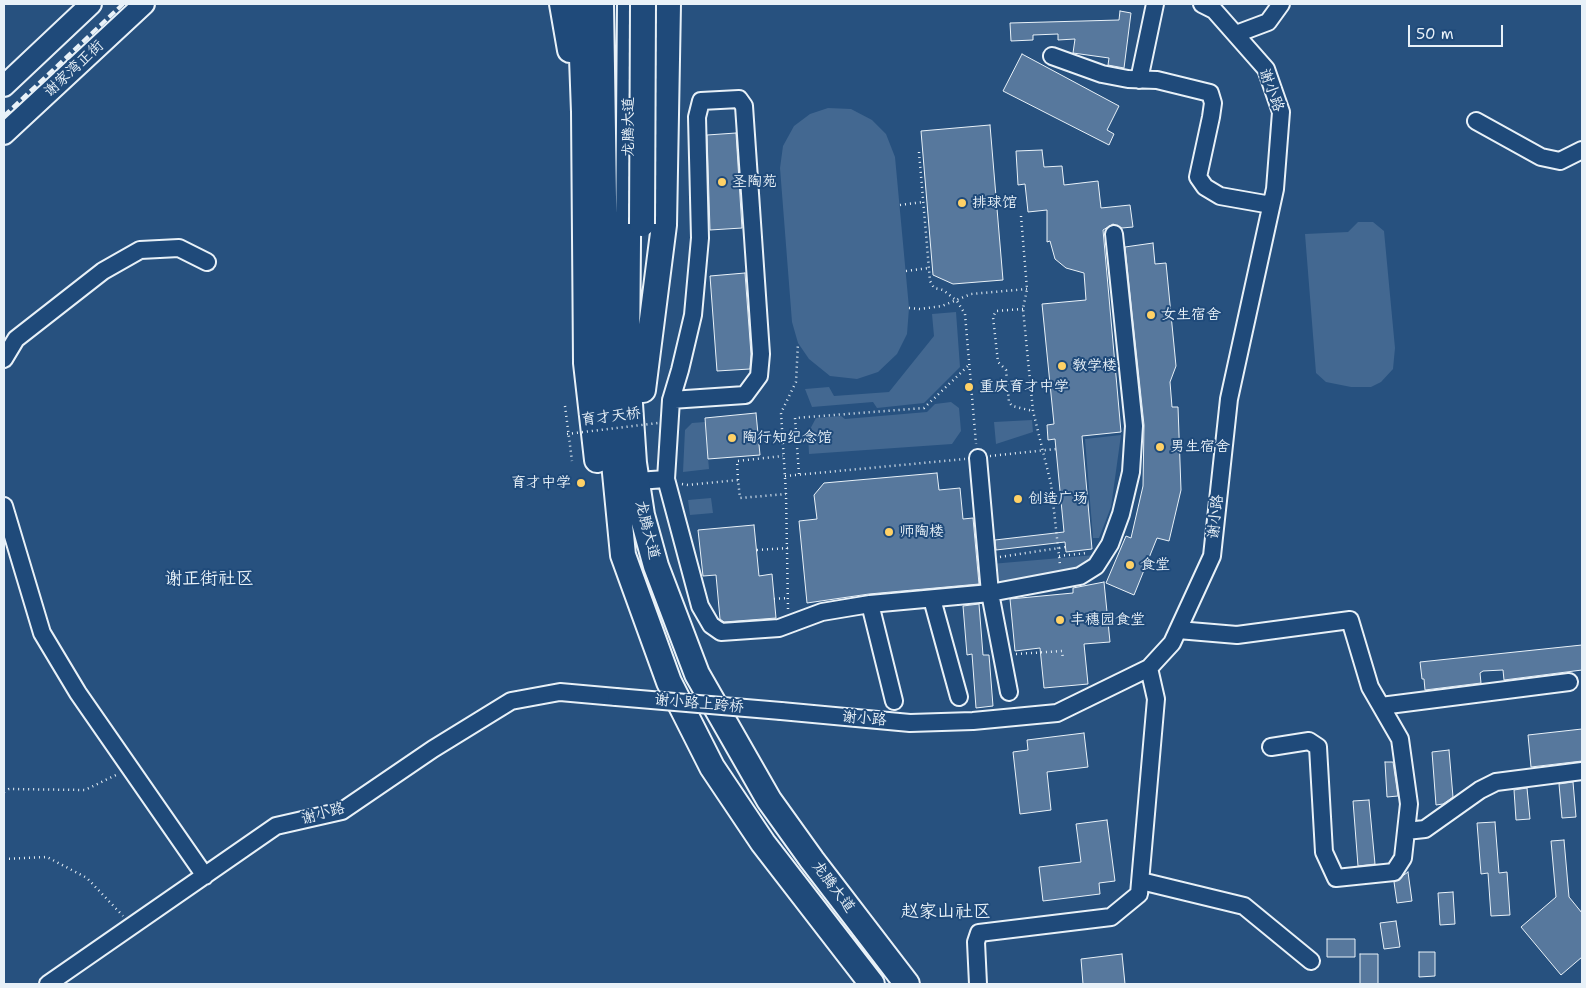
<!DOCTYPE html>
<meta charset="utf-8">
<style>
body{margin:0}
#map{position:relative;width:1586px;height:988px;overflow:hidden;background:#27517f;font-family:"Shantell Sans",sans-serif}
canvas{display:block}
.frame{position:absolute;inset:0;border:5px solid #e8f1f8;pointer-events:none}
.scale{position:absolute;left:1408px;top:25px;width:95px;height:22px;box-sizing:border-box;border:2px solid #e8f1f8;border-top:0;padding-left:6px;font-size:15px;line-height:18px;white-space:nowrap;color:#e8f1f8;-webkit-text-stroke:4px #1f4a7a;paint-order:stroke}
</style>
<div id="map">
<canvas width="1586" height="988"></canvas>
<div class="frame"></div>
<div class="scale">50 m</div>
</div>
<script>
const ctx = document.querySelector('canvas').getContext('2d');
ctx.lineJoin = 'round';
function paint(path, color) {
  ctx.fillStyle = color;
  ctx.fill(path, 'evenodd');
}
function poly(rows) {
  const path = new Path2D();
  for (const r of rows) {
    path.moveTo(r[0], r[1]);
    for (let i = 2; i < r.length; i += 2) path.lineTo(r[i], r[i + 1]);
  }
  return path;
}
function stroke(path, color, width, dash) {
  ctx.strokeStyle = color;
  ctx.lineWidth = width;
  ctx.lineCap = dash ? 'butt' : 'round';
  ctx.setLineDash(dash || []);
  ctx.stroke(path);
}
function write(font, color, halo, rows, align = 'center') {
  ctx.font = font + ' "Shantell Sans","LXGW WenKai TC",sans-serif';
  ctx.lineWidth = 4;
  ctx.setLineDash([]);
  ctx.textBaseline = 'middle';
  ctx.strokeStyle = halo;
  ctx.fillStyle = color;
  for (const [text, x, y, turn = 0] of rows) {
    ctx.save();
    ctx.translate(x, y);
    ctx.rotate((+turn || 0) * Math.PI / 180);
    ctx.textAlign = isNaN(turn) ? turn : align;
    if (halo) ctx.strokeText(text, 0, 0);
    ctx.fillText(text, 0, 0);
    ctx.restore();
  }
}
paint(poly([
 [828,108,851,109,872,120,886,134,895,157,909,308,907,334,897,354,878,372,857,379,830,376,809,359,798,343,792,322,780,168,783,146,794,126,810,114],
 [1358,222,1373,222,1384,231,1395,348,1393,369,1381,382,1371,387,1351,387,1326,382,1316,373,1305,234,1348,232],
 [956,312,960,367,924,403,877,408,873,402,812,407,805,389,829,387,834,396,889,392,934,336,932,314],
 [951,402,959,408,961,431,952,444,809,454,808,433,816,418,841,416,845,419,927,412,935,404],
 [1032,420,1033,432,996,444,994,422],
 [705,422,709,469,683,472,685,430,692,423],
 [1121,435,1111,507,1099,538,1093,538,1085,439],
 [711,498,713,513,690,515,688,500],
 [1095,555,1090,563,1075,572,993,586,991,564]
]), '#436891');
const building = poly([
 [1120,11,1131,13,1124,68,1108,65,1109,58,1073,53,1075,39,1058,40,1058,34,1033,35,1033,40,1011,41,1010,23,1119,20,1120,11],
 [1022,54,1119,106,1107,130,1114,134,1109,145,1003,91,1022,54],
 [990,125,1003,280,953,284,933,275,921,131,990,125],
 [736,133,742,228,710,230,707,135,736,133],
 [1042,150,1044,167,1062,166,1064,185,1098,181,1101,208,1130,205,1133,227,1122,228,1113,224,1103,230,1121,432,1082,436,1092,549,1066,552,1065,542,996,550,995,540,1064,532,1055,439,1048,440,1047,425,1054,424,1042,304,1086,300,1084,273,1066,268,1055,259,1050,241,1047,242,1047,210,1028,212,1025,184,1018,185,1016,151,1042,150],
 [1153,243,1155,264,1166,263,1176,366,1170,382,1172,407,1178,407,1181,490,1169,541,1157,538,1134,595,1106,583,1126,536,1131,538,1143,486,1144,425,1125,247,1153,243],
 [745,273,751,354,750,369,717,371,710,276,745,273],
 [756,413,760,455,708,459,705,418,756,413],
 [937,473,939,490,960,488,963,519,973,518,979,584,869,594,807,603,799,521,817,519,814,495,824,483,937,473],
 [754,525,759,576,772,574,776,618,724,622,720,619,716,575,703,576,698,530,754,525],
 [1104,582,1110,642,1084,644,1088,684,1044,688,1040,648,1015,651,1010,599,1073,593,1073,588,1104,582],
 [979,604,983,655,989,655,993,706,976,708,972,654,967,655,963,606,979,604],
 [1582,645,1582,670,1504,680,1503,670,1483,671,1480,673,1481,683,1425,690,1424,679,1422,679,1420,662,1582,645],
 [1582,729,1582,761,1531,767,1528,735,1582,729],
 [1084,733,1088,767,1047,772,1051,810,1020,814,1013,752,1028,750,1027,740,1084,733],
 [1449,750,1453,797,1443,804,1436,805,1432,752,1449,750],
 [1385,762,1393,762,1398,796,1387,797,1385,762],
 [1573,782,1576,817,1562,818,1559,784,1573,782],
 [1527,788,1530,819,1516,820,1514,790,1527,788],
 [1369,800,1375,864,1358,866,1353,801,1369,800],
 [1107,820,1115,881,1099,883,1100,894,1043,901,1039,867,1081,862,1076,824,1107,820],
 [1495,822,1499,873,1507,872,1510,915,1491,916,1488,873,1481,874,1477,823,1495,822],
 [1564,840,1569,897,1582,913,1582,957,1561,975,1521,927,1556,897,1551,841,1564,840],
 [1408,872,1412,901,1397,903,1394,882,1408,872],
 [1453,892,1455,924,1440,925,1438,893,1453,892],
 [1396,921,1400,947,1384,949,1380,923,1396,921],
 [1327,939,1355,939,1355,957,1327,957,1327,939],
 [1419,952,1435,952,1435,976,1419,977,1419,952],
 [1122,954,1125,984,1083,984,1081,959,1122,954],
 [1360,954,1378,954,1378,984,1360,984,1360,954]
]);
paint(building, '#57789d');
stroke(building, '#e8f1f8', 1);
const minor = poly([
 [1236,34,1268,22,1281,4],
 [1052,56,1102,74,1128,79,1157,80,1210,93,1213,103,1211,117,1198,177,1205,187,1220,196,1271,205],
 [1139,80,1155,4],
 [1476,121,1541,157,1560,161,1582,150],
 [4,359,16,339,103,271,140,250,179,248,207,262],
 [978,458,990,593,1009,692],
 [666,479,700,606,711,625,721,632,779,628,822,612,870,604,990,593,1080,576,1096,566,1110,544,1121,514,1131,472,1134,426,1114,234],
 [637,481,666,479,671,400,680,370,693,315,700,238,697,117,701,101,739,99,744,106,761,354,759,376,745,395,671,400],
 [4,506,42,633,78,693,205,876],
 [932,599,959,697],
 [870,604,894,701],
 [1178,630,1237,635,1350,620,1370,687,1400,739,1409,804,1403,858,1394,872,1336,878,1324,852,1318,747,1309,741,1271,747],
 [1381,706,1569,682],
 [781,711,910,723,973,721,1057,713,1149,668,1172,643,1212,556,1229,399,1275,189,1281,112,1266,69,1214,10,1202,4],
 [1406,831,1425,829,1480,790,1496,782,1582,771],
 [1141,881,1244,906,1311,961],
 [48,984,276,826,342,811,433,749,511,701,560,692,616,697],
 [978,984,976,942,979,933,1111,917,1139,894,1156,699,1149,668]
]);
const major = poly([
 [4,86,91,4],
 [4,134,144,4]
]);
const highway = poly([
 [562,4,570,50],
 [580,4,584,112,586,363,597,460],
 [601,4,607,391,623,555,669,682,712,767,763,843,872,984],
 [630,4,627,359,634,463,642,515,656,566,697,674,769,800,812,860,907,984],
 [643,390,664,225,668,4]
]);
stroke(minor, '#e8f1f8', 20);
stroke(major, '#e8f1f8', 24);
stroke(highway, '#e8f1f8', 28);
stroke(poly([
 [919,152,930,281,934,288,943,290,957,301,965,314,976,444],
 [900,205,923,202],
 [1021,216,1027,289,1023,309,1033,411,1051,484,1060,565],
 [906,271,929,268],
 [909,308,920,309,942,306,971,294,1027,289],
 [1023,309,996,311,993,317,998,362,1006,370,1009,402,1012,406,1033,411],
 [565,406,572,461],
 [990,456,1056,449],
 [799,474,795,418,924,408,969,365],
 [785,476,965,459],
 [738,480,737,461,783,456],
 [682,484,688,485,738,480,740,498,786,494],
 [757,550,788,548],
 [1059,556,1087,553],
 [1000,557,1066,547],
 [774,599,787,598],
 [788,609,786,494,781,413,796,382,798,343],
 [1016,654,1062,651,1063,659],
 [4,792,9,789,85,790,118,774],
 [4,859,47,857,87,878,123,916]
]), '#e8f1f8', 2.5, [1, 4]);
stroke(minor, '#1f4a7a', 16);
stroke(major, '#1f4a7a', 20);
stroke(highway, '#1f4a7a', 24);
stroke(poly([
 [4,116,123,4]
]), '#e8f1f8', 4, [8, 4]);
const minorBridge = poly([
 [616,697,781,711]
]);
const highwayBridge = poly([
 [642,224,643,4]
]);
stroke(minorBridge, '#e8f1f8', 20, []);
stroke(highwayBridge, '#e8f1f8', 28, []);
stroke(poly([
 [567,434,658,423]
]), '#e8f1f8', 2.5, [1, 4]);
stroke(minorBridge, '#1f4a7a', 16);
stroke(highwayBridge, '#1f4a7a', 24);
for (const [x, y, r, color] of [
 [722,182,5,"#ffd166"],
 [962,203,5,"#ffd166"],
 [1151,315,5,"#ffd166"],
 [1062,366,5,"#ffd166"],
 [969,387,5,"#ffd166"],
 [732,438,5,"#ffd166"],
 [1160,447,5,"#ffd166"],
 [581,483,5,"#ffd166"],
 [1018,499,5,"#ffd166"],
 [889,532,5,"#ffd166"],
 [1130,565,5,"#ffd166"],
 [1060,620,5,"#ffd166"]
]) {
  const dot = new Path2D();
  dot.arc(x, y, r, 0, 2 * Math.PI);
  ctx.fillStyle = color;
  ctx.fill(dot);
  stroke(dot, '#1f4a7a', 2);
}
write('15px', '#e8f1f8', '#1f4a7a', [
 ["谢家湾正街",74,69,-43],
 ["谢小路",1271,90,70],
 ["龙腾大道",629,127,-90],
 ["育才天桥",611,417,-7],
 ["谢小路",1216,517,-84],
 ["龙腾大道",647,530,76],
 ["谢小路上跨桥",699,704,5],
 ["谢小路",864,719,5],
 ["谢小路",323,814,-16],
 ["龙腾大道",833,887,53]
]);
write('15px', '#e8f1f8', '#1f4a7a', [
 ["圣陶苑",732,182],
 ["排球馆",972,203],
 ["女生宿舍",1161,315],
 ["教学楼",1072,366],
 ["重庆育才中学",979,387],
 ["陶行知纪念馆",742,438],
 ["男生宿舍",1170,447],
 ["育才中学",571,483,"right"],
 ["创造广场",1028,499],
 ["师陶楼",899,532],
 ["食堂",1140,565],
 ["丰穗园食堂",1070,620]
], 'left');
write('18px', '#e8f1f8', '#1f4a7a', [
 ["谢正街社区",209,579],
 ["赵家山社区",946,912]
]);
</script>
